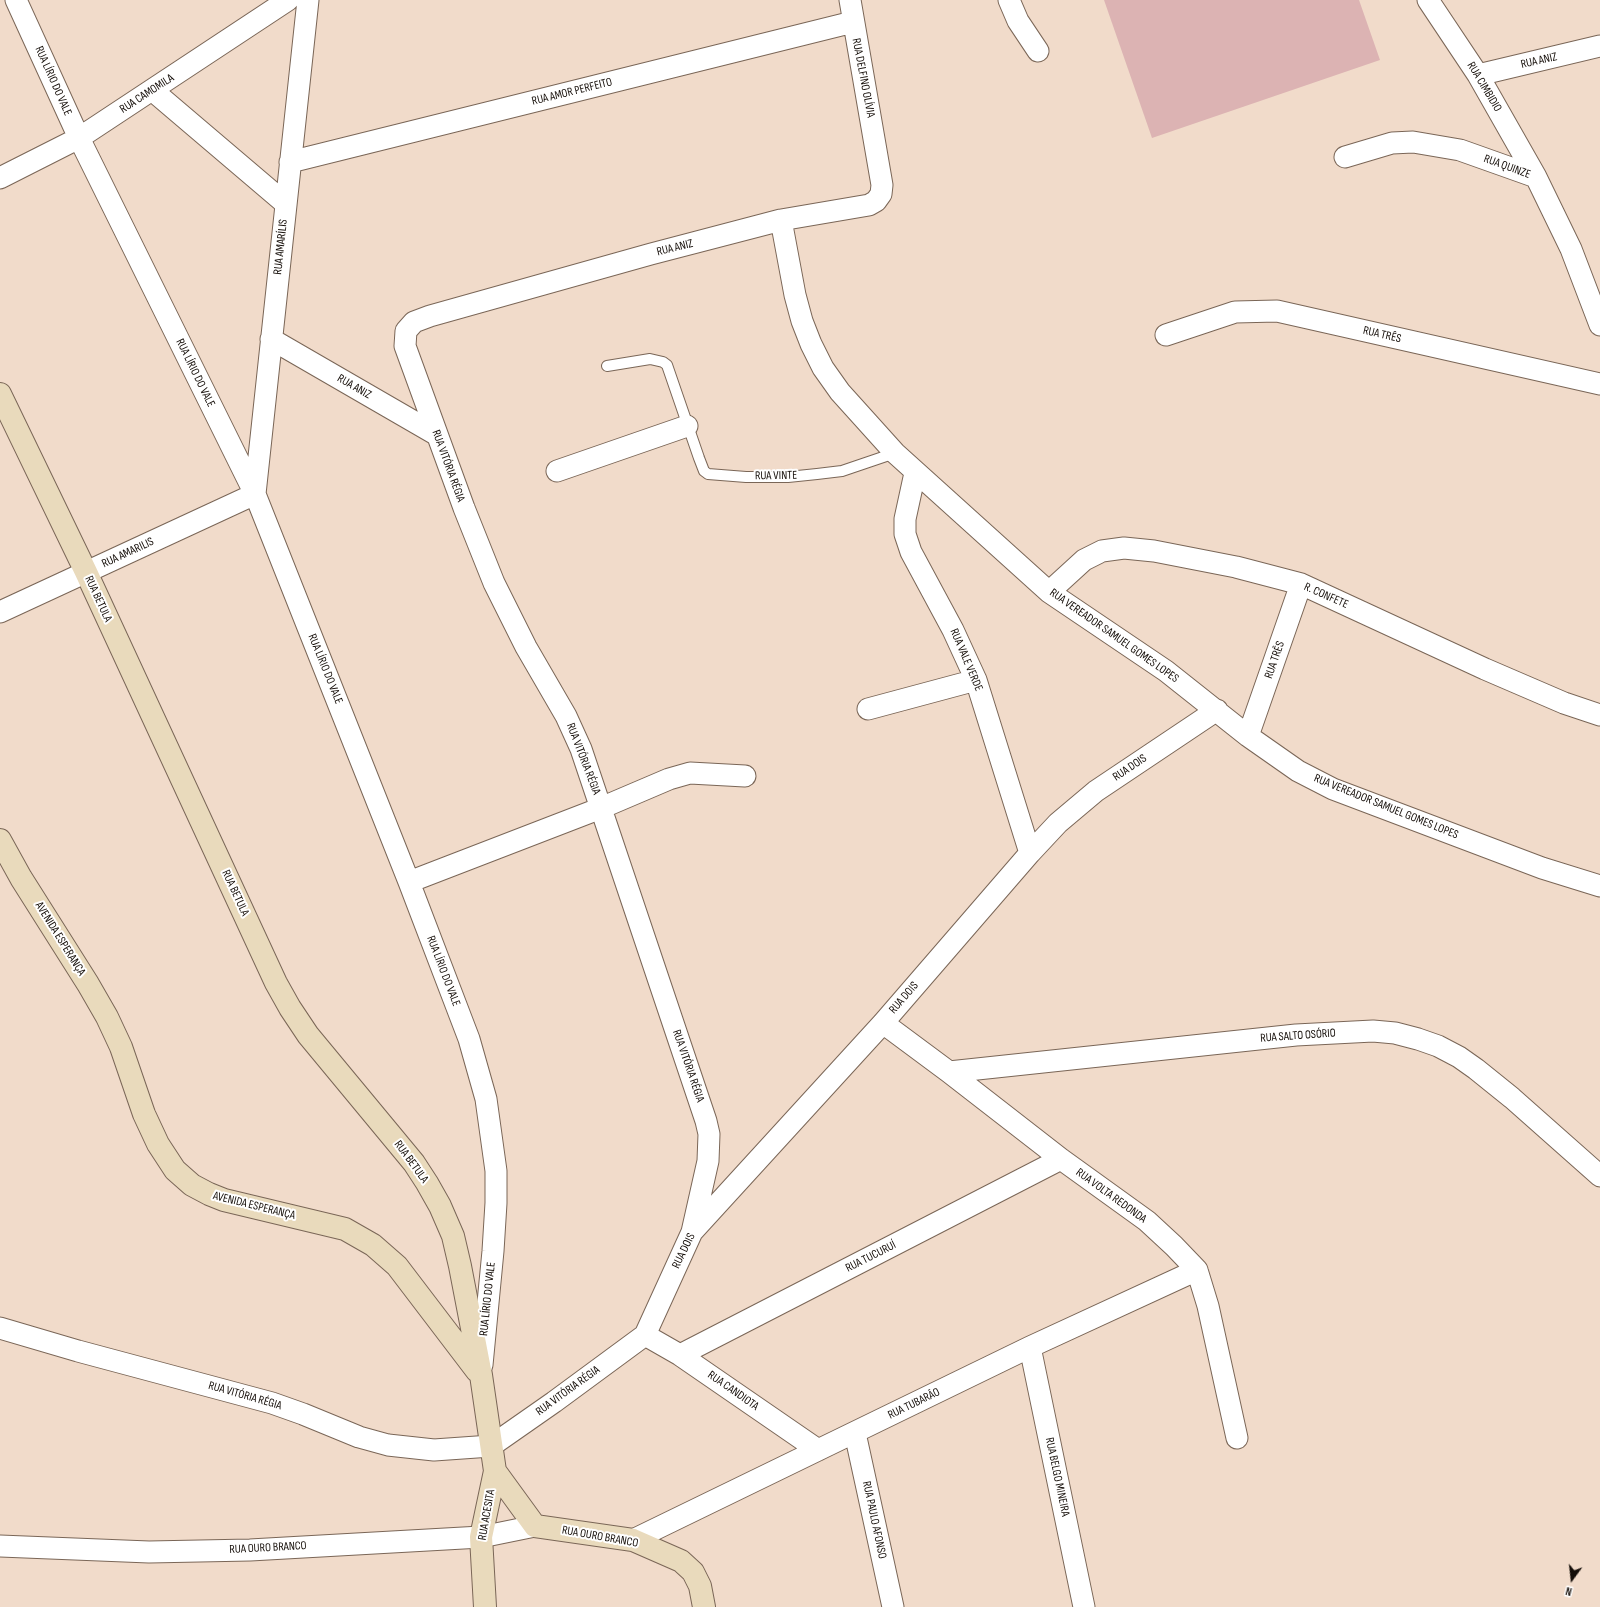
<!DOCTYPE html>
<meta charset="utf-8">
<style>
body{margin:0}
#map{position:relative;width:1600px;height:1607px;overflow:hidden;background:#f1dbca;font-family:"Sofia Sans Condensed",sans-serif}
canvas{display:block}
.north{position:absolute;left:1552px;top:1559px;width:40px;height:40px;-webkit-text-stroke:3px #fff;paint-order:stroke;rotate:195deg;font-size:11px;font-weight:700;line-height:16px;text-align:center;color:#140d08}
.north::after{content:'';display:block;margin:auto;width:14px;height:18px;background:#140d08;clip-path:polygon(50% 0,100% 100%,50% 72%,0 100%)}
</style>
<div id="map">
<canvas width="1600" height="1607"></canvas>
<div class="north">N</div>
</div>
<script>
const ctx = document.querySelector('canvas').getContext('2d');
ctx.lineJoin = 'round';
function paint(path, color) {
  ctx.fillStyle = color;
  ctx.fill(path, 'evenodd');
}
function poly(rows) {
  const path = new Path2D();
  for (const r of rows) {
    path.moveTo(r[0], r[1]);
    for (let i = 2; i < r.length; i += 2) path.lineTo(r[i], r[i + 1]);
  }
  return path;
}
function stroke(path, color, width, dash) {
  ctx.strokeStyle = color;
  ctx.lineWidth = width;
  ctx.lineCap = dash ? 'butt' : 'round';
  ctx.setLineDash(dash || []);
  ctx.stroke(path);
}
function write(font, color, halo, rows, align = 'center') {
  ctx.font = font + ' "Sofia Sans Condensed",sans-serif';
  ctx.lineWidth = 4;
  ctx.setLineDash([]);
  ctx.textBaseline = 'middle';
  ctx.strokeStyle = halo;
  ctx.fillStyle = color;
  for (const [text, x, y, turn = 0] of rows) {
    ctx.save();
    ctx.translate(x, y);
    ctx.rotate((+turn || 0) * Math.PI / 180);
    ctx.textAlign = isNaN(turn) ? turn : align;
    if (halo) ctx.strokeText(text, 0, 0);
    ctx.fillText(text, 0, 0);
    ctx.restore();
  }
}
paint(poly([
 [1104,0,1359,0,1380,60,1152,138]
]), '#dcb3b3');
const lane = poly([
 [607,366,650,359,663,362,667,365,699,458,704,471,708,474,746,477,788,477,817,474,842,471,895,453]
]);
const street = poly([
 [16,0,79,138,255,494,409,882,469,1039,486,1099,496,1171,496,1203,493,1251,482,1365],
 [1009,0,1018,21,1038,51],
 [1428,0,1478,75,1536,177],
 [1478,75,1600,46],
 [152,90,286,204],
 [1345,157,1392,143,1413,142,1460,150,1536,177,1571,249,1600,325],
 [290,162,853,22],
 [0,178,79,138,288,0],
 [781,220,795,295,802,321,811,344,823,368,840,392,895,453,1049,592,1166,671,1248,736,1298,771,1333,789,1542,868,1600,886],
 [1166,335,1235,312,1277,311,1600,384],
 [271,339,437,435],
 [557,471,687,426],
 [915,473,905,519,905,534,911,552,953,630,976,680,1030,853],
 [255,494,308,0],
 [1049,592,1084,560,1102,551,1124,548,1154,551,1236,567,1301,584,1485,669,1564,703,1600,715],
 [0,612,255,494],
 [868,709,976,680],
 [1248,736,1301,584],
 [409,882,601,808,669,779,690,773,745,776],
 [883,1023,949,1072,1061,1159,1147,1221,1174,1246,1197,1270,1208,1306,1237,1438],
 [949,1072,1296,1035,1373,1031,1395,1033,1418,1039,1438,1046,1459,1057,1476,1069,1512,1098,1600,1176],
 [692,1232,708,1161,709,1134,706,1121,581,749,566,716,526,647,494,583,464,508,405,346,406,331,414,322,430,316,651,254,781,220,869,205,876,201,881,194,882,185,850,0],
 [0,1328,78,1351,272,1403,303,1414,359,1437,388,1445,434,1450,491,1446,554,1402,645,1335,692,1232,883,1023,1030,853,1058,823,1096,791,1217,710],
 [645,1335,680,1355,818,1450],
 [1030,1347,1084,1607],
 [680,1355,1061,1159],
 [855,1433,893,1607],
 [633,1540,1030,1347,1197,1270],
 [0,1546,149,1552,250,1550,481,1537,535,1526]
]);
const secondary = poly([
 [0,394,86,572,276,983,290,1008,308,1035,414,1163,427,1183,440,1206,453,1236,460,1266,481,1375,495,1471,481,1537,485,1607],
 [0,840,21,878,88,984,107,1017,121,1047,144,1114,158,1144,175,1170,192,1185,209,1194,224,1200,345,1229,373,1245,397,1266,477,1371],
 [495,1471,535,1526,633,1540,681,1561,693,1572,700,1586,704,1607]
]);
stroke(lane, '#7a6657', 12);
stroke(street, '#7a6657', 23);
stroke(secondary, '#7a6657', 24);
stroke(lane, '#fff', 10);
stroke(street, '#fff', 21);
stroke(secondary, '#e9dabc', 22);
write('12px', '#140d08', '#fff', [
 ["RUA ANIZ",1539,61,-13],
 ["RUA DELFINO OLÍVIA",863,78,79],
 ["RUA LÍRIO DO VALE",53,81,66],
 ["RUA CIMBIDIO",1484,87,59],
 ["RUA AMOR PERFEITO",572,92,-14],
 ["RUA CAMOMILA",147,94,-33],
 ["RUA QUINZE",1507,167,20],
 ["RUA AMARÍLIS",281,247,-84],
 ["RUA ANIZ",675,248,-14],
 ["RUA TRÊS",1382,335,13],
 ["RUA LÍRIO DO VALE",195,373,64],
 ["RUA ANIZ",354,387,30],
 ["RUA VITÓRIA RÉGIA",448,466,70],
 ["RUA VINTE",776,476,-1],
 ["RUA AMARILIS",128,553,-25],
 ["R. CONFETE",1326,596,24],
 ["RUA BETULA",98,599,65],
 ["RUA VEREADOR SAMUEL GOMES LOPES",1114,636,35],
 ["RUA VALE VERDE",966,660,67],
 ["RUA TRÊS",1275,660,-71],
 ["RUA LÍRIO DO VALE",325,669,68],
 ["RUA VITÓRIA RÉGIA",583,759,69],
 ["RUA DOIS",1130,768,-34],
 ["RUA VEREADOR SAMUEL GOMES LOPES",1386,807,22],
 ["RUA BETULA",235,893,65],
 ["AVENIDA ESPERANÇA",60,939,58],
 ["RUA LÍRIO DO VALE",443,971,69],
 ["RUA DOIS",904,998,-49],
 ["RUA SALTO OSÓRIO",1298,1036,-4],
 ["RUA VITÓRIA RÉGIA",688,1066,71],
 ["RUA BETULA",411,1162,54],
 ["RUA VOLTA REDONDA",1111,1196,36],
 ["AVENIDA ESPERANÇA",254,1206,14],
 ["RUA DOIS",684,1251,-64],
 ["RUA TUCURUÍ",871,1257,-27],
 ["RUA LÍRIO DO VALE",488,1299,-84],
 ["RUA VITÓRIA RÉGIA",568,1391,-36],
 ["RUA CANDIOTA",733,1391,35],
 ["RUA VITÓRIA RÉGIA",245,1396,16],
 ["RUA TUBARÃO",914,1404,-26],
 ["RUA BELGO MINEIRA",1057,1477,78],
 ["RUA ACESITA",487,1515,-80],
 ["RUA PAULO AFONSO",874,1520,78],
 ["RUA OURO BRANCO",600,1537,10],
 ["RUA OURO BRANCO",268,1548,-3]
]);
</script>
